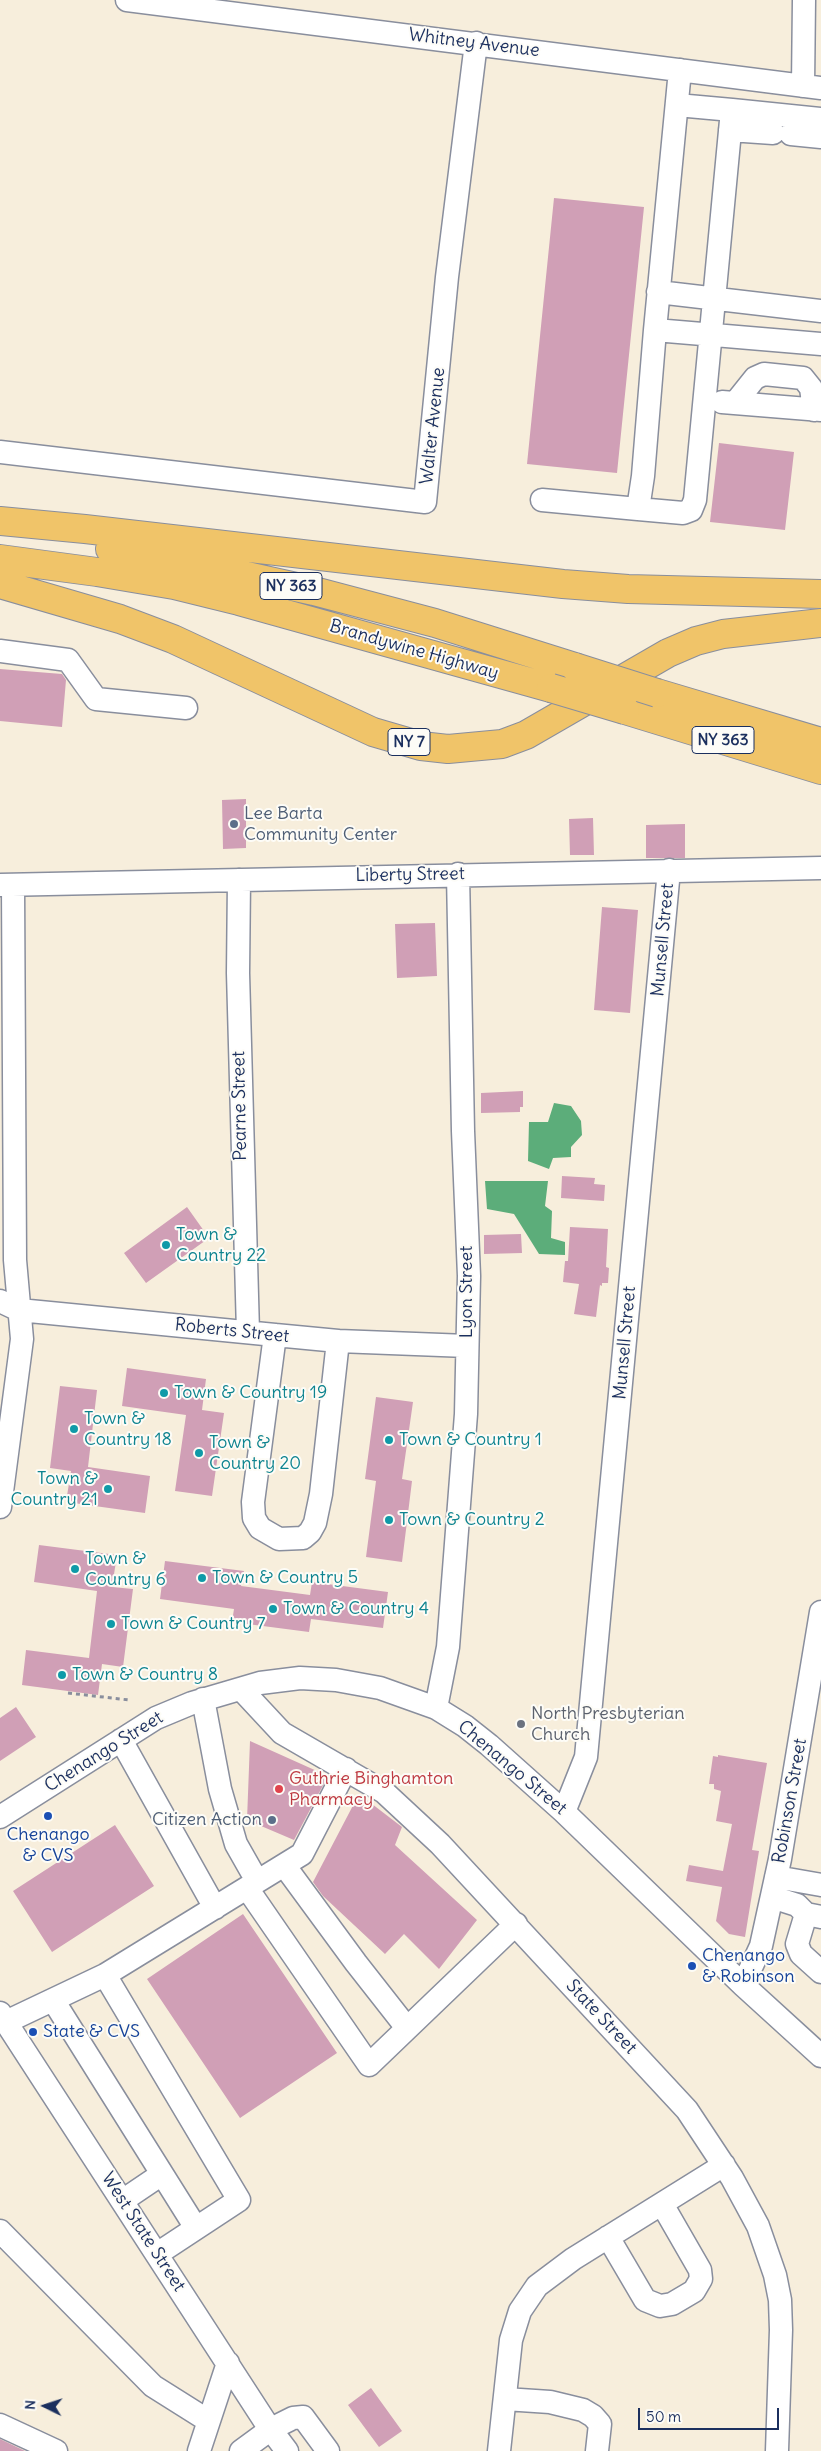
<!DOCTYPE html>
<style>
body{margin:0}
#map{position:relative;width:821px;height:2451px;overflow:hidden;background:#f7eedc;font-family:Delius,sans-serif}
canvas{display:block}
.north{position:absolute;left:20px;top:2381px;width:50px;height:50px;-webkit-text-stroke:4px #fdfcf7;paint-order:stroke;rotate:274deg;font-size:14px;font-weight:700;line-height:20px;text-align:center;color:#1b2f5e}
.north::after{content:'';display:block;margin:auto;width:18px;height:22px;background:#1b2f5e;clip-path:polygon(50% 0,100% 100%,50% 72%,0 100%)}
.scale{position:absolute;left:638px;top:2408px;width:141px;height:22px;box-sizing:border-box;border:2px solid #1b2f5e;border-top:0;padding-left:6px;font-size:15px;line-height:18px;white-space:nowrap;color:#1b2f5e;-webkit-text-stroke:4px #fdfcf7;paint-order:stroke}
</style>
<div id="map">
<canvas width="821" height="2451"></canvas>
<div class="north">N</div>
<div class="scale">50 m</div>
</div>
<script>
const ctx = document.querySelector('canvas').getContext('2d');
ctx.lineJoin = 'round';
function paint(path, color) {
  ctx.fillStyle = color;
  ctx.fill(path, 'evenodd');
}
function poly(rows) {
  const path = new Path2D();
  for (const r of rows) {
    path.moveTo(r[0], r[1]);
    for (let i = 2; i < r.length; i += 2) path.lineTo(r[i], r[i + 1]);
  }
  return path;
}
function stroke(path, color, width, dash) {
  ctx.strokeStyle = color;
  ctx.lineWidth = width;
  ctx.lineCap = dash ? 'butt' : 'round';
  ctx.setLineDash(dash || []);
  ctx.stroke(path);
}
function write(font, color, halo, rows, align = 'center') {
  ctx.font = font + ' Delius,sans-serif';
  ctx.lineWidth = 4;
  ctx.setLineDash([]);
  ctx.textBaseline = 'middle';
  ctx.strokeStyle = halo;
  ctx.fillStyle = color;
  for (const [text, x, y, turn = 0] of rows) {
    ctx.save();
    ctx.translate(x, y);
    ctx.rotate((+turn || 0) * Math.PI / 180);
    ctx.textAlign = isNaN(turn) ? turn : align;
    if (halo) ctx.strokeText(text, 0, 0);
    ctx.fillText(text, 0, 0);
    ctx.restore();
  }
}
paint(poly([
 [554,1103,571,1106,581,1121,582,1135,571,1147,571,1157,553,1158,549,1169,528,1161,529,1122,548,1122],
 [485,1181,548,1181,545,1206,552,1211,551,1238,565,1242,565,1255,539,1254,514,1214,487,1209]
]), '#5cad7a');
paint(poly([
 [554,198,644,207,617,473,527,464],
 [719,443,794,452,785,530,710,522],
 [0,669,62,674,66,680,62,727,0,721],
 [246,799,246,848,223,849,222,800],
 [593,818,594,855,570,855,569,819],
 [685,824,685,858,646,858,646,825],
 [602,907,638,910,630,1013,594,1010],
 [435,923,437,976,397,978,395,924],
 [523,1091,523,1107,520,1107,520,1112,481,1113,481,1093],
 [562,1176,595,1178,594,1184,605,1185,604,1201,561,1198],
 [187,1207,209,1238,146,1283,124,1253],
 [570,1227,608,1229,606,1267,609,1268,608,1283,602,1283,602,1286,600,1285,596,1317,574,1314,579,1284,563,1282,565,1261,568,1261],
 [521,1234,522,1253,484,1254,484,1235],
 [127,1368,206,1379,202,1410,224,1413,212,1496,175,1491,186,1415,122,1406],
 [60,1386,97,1390,88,1467,150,1476,145,1513,66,1502,71,1471,50,1468],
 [376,1397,413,1402,402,1479,412,1481,402,1562,366,1557,376,1481,365,1479],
 [39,1545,117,1555,112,1587,133,1589,123,1667,102,1664,98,1695,22,1685,26,1650,89,1658,97,1591,34,1582],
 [165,1561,244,1571,241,1586,310,1595,312,1582,388,1592,383,1628,311,1619,309,1632,232,1622,234,1609,160,1599],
 [16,1707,36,1737,0,1761,0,1718],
 [250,1741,328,1776,294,1840,247,1820],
 [718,1755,767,1763,752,1850,759,1851,745,1937,729,1934,716,1921,722,1887,686,1881,689,1865,723,1871,732,1824,716,1821,721,1791,714,1789,714,1784,709,1784,713,1756,718,1757],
 [359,1794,402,1827,395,1845,477,1920,439,1969,404,1934,385,1954,323,1896,313,1882],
 [115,1825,154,1886,52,1952,13,1891],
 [243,1914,337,2053,240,2118,147,1979],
 [371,2388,402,2431,379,2447,348,2405],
 [0,2439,25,2451,0,2451]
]), '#d09fb6');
const minor = poly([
 [127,0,821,88],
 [680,70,655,330,821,344],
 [803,86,804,0],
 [677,105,732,110],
 [730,130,773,133],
 [791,134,821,137],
 [658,292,821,311],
 [722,402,821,410],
 [735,403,755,378,764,374,803,378,811,388,814,410],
 [0,452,425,502,447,277,476,43],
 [542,500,638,509,643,476,655,330],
 [638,509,683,513,691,510,695,500,732,110,821,119],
 [0,651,68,660,96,699,186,708],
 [239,880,238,973,248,1332],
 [0,885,821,868],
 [0,1301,19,1310,275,1335,338,1341,467,1346],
 [275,1335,253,1502,254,1518,260,1528,279,1539,303,1538,310,1532,315,1523,321,1494,338,1341],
 [0,1507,22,1339,15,1260,13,885],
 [241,1689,282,1733,384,1792,440,1844,687,2110,732,2178,758,2226,775,2275,780,2300,781,2330,777,2451],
 [203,1699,220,1789,236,1844,257,1881],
 [436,1708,448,1647,466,1414,469,1276,463,1131,458,874],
 [121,1740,215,1908],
 [564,1812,586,1757,669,870],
 [0,1817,156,1718,192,1703,260,1683,300,1678,336,1680,380,1688,436,1708,465,1726,489,1745,564,1812,743,1985,821,2056],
 [284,1865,356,1963,407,2028],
 [776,1877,821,1885],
 [247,1888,369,2065,516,1924],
 [772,1897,797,1905,806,1914,821,1917],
 [806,1914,797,1944,801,1954,821,1972],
 [105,1975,239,2200,157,2254],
 [743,1985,761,1946,780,1859,821,1612],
 [53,2000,196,2228],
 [0,2013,266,2423,287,2451],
 [6,2022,105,1975,302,1854,346,1769],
 [122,2201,162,2174],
 [0,2231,153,2386,207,2420],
 [608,2237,645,2300,660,2306,672,2304,694,2291,701,2279,700,2270,662,2204],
 [505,2399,550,2402,583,2410,593,2416,600,2424,597,2451],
 [0,2425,56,2451],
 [199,2451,228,2363],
 [241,2451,271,2429,293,2418,303,2417,328,2451],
 [499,2451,511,2340,520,2311,537,2286,573,2259,724,2165]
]);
const major = poly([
 [0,521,85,529,563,584,628,589,821,594],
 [110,549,197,565,314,591,435,623,575,667],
 [0,559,97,572,174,585,239,601,551,688],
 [0,584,120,619,173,639,373,732,421,746,448,749,502,744,526,735,668,653,696,641,723,634,821,623],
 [657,693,821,742],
 [625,710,821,770]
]);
stroke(minor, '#898e9d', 25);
stroke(major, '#898e9d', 30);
stroke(poly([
 [68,1693,129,1700]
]), '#898e9d', 3, [4, 4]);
stroke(minor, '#fff', 22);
stroke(major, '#f0c469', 28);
const majorBridge = poly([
 [575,667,657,693],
 [551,688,625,710]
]);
stroke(majorBridge, '#898e9d', 30, []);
stroke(majorBridge, '#f0c469', 28);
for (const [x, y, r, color] of [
 [234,824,5,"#5c6f8a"],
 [166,1245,5,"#0f9aa8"],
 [164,1393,5,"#0f9aa8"],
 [74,1429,5,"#0f9aa8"],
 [389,1440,5,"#0f9aa8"],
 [199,1453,5,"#0f9aa8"],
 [108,1489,5,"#0f9aa8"],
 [389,1520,5,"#0f9aa8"],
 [75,1569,5,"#0f9aa8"],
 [202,1578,5,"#0f9aa8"],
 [273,1609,5,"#0f9aa8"],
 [111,1624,5,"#0f9aa8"],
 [62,1675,5,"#0f9aa8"],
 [521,1724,5,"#6b7280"],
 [279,1789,5,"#e0444e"],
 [48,1816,5,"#1a4fb4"],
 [272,1820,5,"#5c6f8a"],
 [692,1966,5,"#1a4fb4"],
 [33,2032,5,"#1a4fb4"]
]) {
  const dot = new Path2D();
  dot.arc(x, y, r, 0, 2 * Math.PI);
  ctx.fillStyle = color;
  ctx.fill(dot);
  stroke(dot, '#fdfcf7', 2);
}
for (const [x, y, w] of [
 [291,586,62],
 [723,740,62],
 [409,742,42]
]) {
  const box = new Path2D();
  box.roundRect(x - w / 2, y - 13.5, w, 27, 4);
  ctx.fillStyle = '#fdfcf7';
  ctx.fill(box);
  stroke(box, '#1b2f5e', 1);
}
write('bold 16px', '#1b2f5e', null, [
 ["NY 363",291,586],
 ["NY 363",723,740],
 ["NY 7",409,742]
]);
write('18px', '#1b2f5e', '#fdfcf7', [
 ["Whitney Avenue",474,43,7],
 ["Walter Avenue",433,426,-84],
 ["Brandywine Highway",414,650,16],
 ["Liberty Street",410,875,-1],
 ["Munsell Street",663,940,-85],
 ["Pearne Street",240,1106,-91],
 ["Lyon Street",467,1292,-90],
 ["Roberts Street",232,1331,6],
 ["Munsell Street",625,1343,-85],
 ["Chenango Street",104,1752,-32],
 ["Chenango Street",512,1768,40],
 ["Robinson Street",790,1801,-80],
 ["State Street",601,2017,47],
 ["West State Street",143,2232,57]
]);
write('18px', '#4e5e75', '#fdfcf7', [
 ["Lee Barta",244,814],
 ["Community Center",244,835],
 ["Citizen Action",262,1820,"right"]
], 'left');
write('18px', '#0d838f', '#fdfcf7', [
 ["Town &",176,1235],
 ["Country 22",176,1256],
 ["Town & Country 19",174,1393],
 ["Town &",84,1419],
 ["Country 18",84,1440],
 ["Town & Country 1",399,1440],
 ["Town &",209,1443],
 ["Country 20",209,1464],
 ["Town &",98,1479,"right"],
 ["Country 21",98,1500,"right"],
 ["Town & Country 2",399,1520],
 ["Town &",85,1559],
 ["Country 6",85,1580],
 ["Town & Country 5",212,1578],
 ["Town & Country 4",283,1609],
 ["Town & Country 7",121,1624],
 ["Town & Country 8",72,1675]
], 'left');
write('18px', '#5b616d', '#fdfcf7', [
 ["North Presbyterian",531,1714],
 ["Church",531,1735]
], 'left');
write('18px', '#be3a42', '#fdfcf7', [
 ["Guthrie Binghamton",289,1779],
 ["Pharmacy",289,1800]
], 'left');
write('18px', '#164399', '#fdfcf7', [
 ["Chenango",48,1835,"center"],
 ["& CVS",48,1856,"center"],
 ["Chenango",702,1956],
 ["& Robinson",702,1977],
 ["State & CVS",43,2032]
], 'left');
</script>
